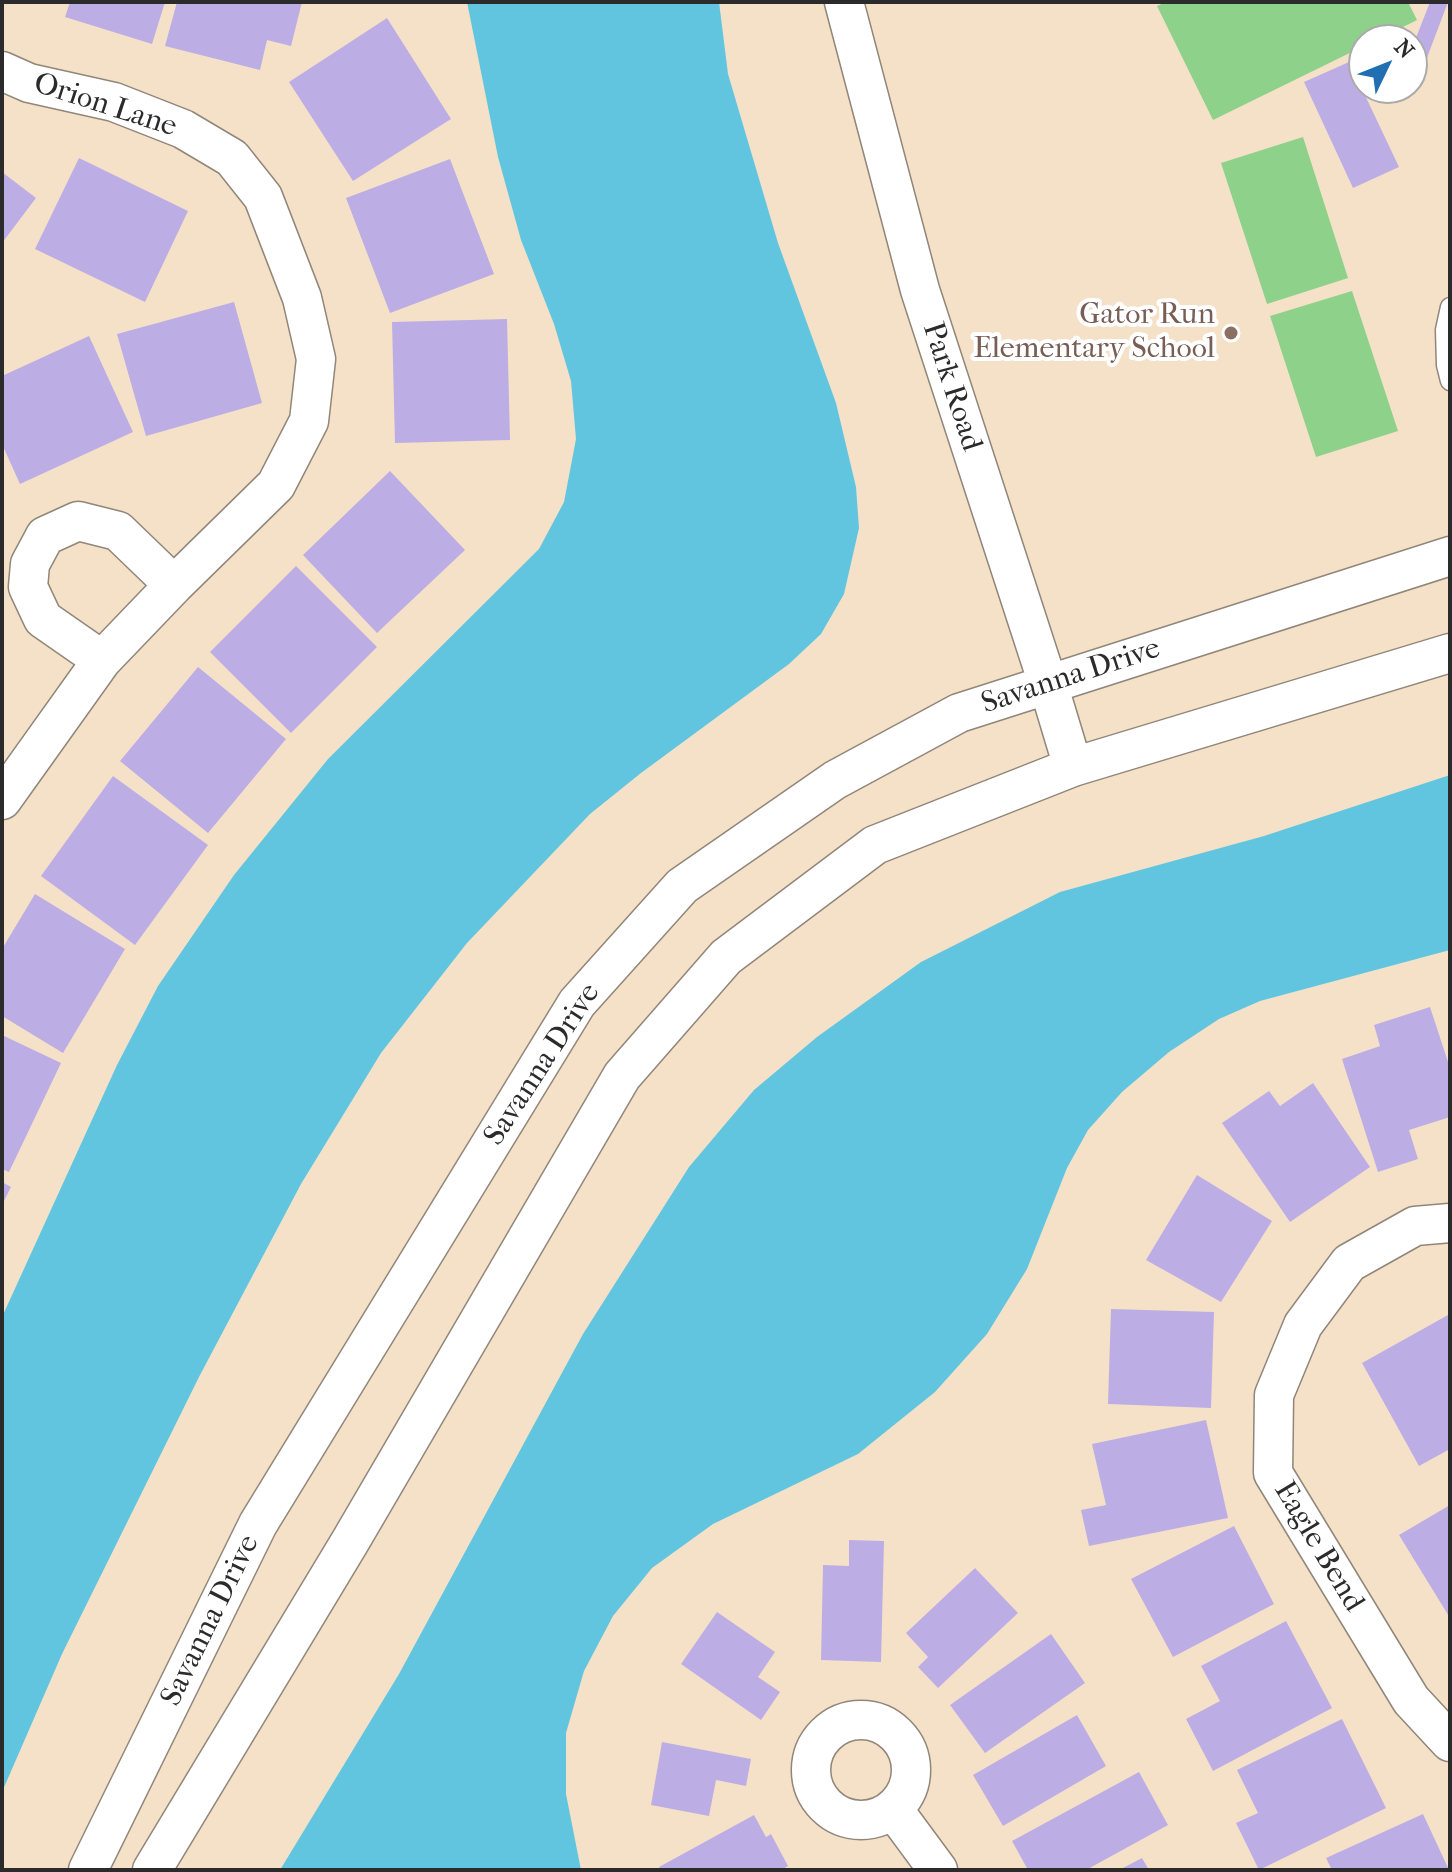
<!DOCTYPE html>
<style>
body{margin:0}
#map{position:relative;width:1452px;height:1872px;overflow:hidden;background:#f5e1c8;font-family:"IM FELL French Canon",serif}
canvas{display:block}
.frame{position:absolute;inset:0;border:4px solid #2b2b2b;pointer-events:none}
.north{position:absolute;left:1348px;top:24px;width:80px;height:80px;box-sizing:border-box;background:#fff;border:2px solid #aaa;border-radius:50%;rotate:47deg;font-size:22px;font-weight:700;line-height:32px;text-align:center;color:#2b2b2b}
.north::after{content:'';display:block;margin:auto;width:28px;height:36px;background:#1f6fb2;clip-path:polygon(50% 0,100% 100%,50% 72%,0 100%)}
</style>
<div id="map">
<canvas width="1452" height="1872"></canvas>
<div class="frame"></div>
<div class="north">N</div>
</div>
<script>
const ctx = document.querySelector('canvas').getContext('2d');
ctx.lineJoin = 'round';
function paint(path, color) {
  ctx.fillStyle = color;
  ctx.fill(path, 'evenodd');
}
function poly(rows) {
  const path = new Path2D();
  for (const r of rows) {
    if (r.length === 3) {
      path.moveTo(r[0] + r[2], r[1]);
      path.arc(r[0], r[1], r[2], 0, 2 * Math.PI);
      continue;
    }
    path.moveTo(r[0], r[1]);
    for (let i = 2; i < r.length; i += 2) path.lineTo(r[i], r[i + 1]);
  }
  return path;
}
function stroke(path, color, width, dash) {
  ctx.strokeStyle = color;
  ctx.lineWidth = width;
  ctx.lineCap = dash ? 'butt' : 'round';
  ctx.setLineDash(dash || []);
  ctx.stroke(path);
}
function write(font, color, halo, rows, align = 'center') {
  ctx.font = font + ' "IM FELL French Canon",serif';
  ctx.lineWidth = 8;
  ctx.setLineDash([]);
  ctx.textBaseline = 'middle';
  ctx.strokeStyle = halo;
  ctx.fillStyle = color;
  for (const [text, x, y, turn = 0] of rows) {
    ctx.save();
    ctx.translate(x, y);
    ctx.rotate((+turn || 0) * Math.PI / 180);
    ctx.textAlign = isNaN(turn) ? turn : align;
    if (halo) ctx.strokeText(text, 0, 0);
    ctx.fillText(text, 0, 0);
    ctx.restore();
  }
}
paint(poly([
 [1166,2,1408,2,1417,20,1377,40,1364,40,1364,46,1213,120,1157,6],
 [1303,137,1348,278,1267,304,1221,163],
 [1352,291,1398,431,1316,457,1270,316]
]), '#8dd18a');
paint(poly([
 [467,2,719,2,728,74,778,243,836,403,856,487,859,528,844,594,821,634,789,664,641,773,590,814,467,943,381,1053,301,1184,199,1377,62,1654,2,1792,2,1317,117,1065,158,986,234,875,328,759,539,549,564,502,576,439,571,381,554,324,521,240,498,157],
 [1450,775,1450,950,1260,1001,1219,1019,1169,1052,1122,1092,1088,1130,1067,1168,1027,1269,987,1334,935,1392,858,1454,713,1524,652,1568,613,1616,584,1671,566,1733,566,1794,581,1870,280,1870,399,1674,583,1334,689,1167,754,1090,817,1037,921,962,1060,892,1264,836]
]), '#62c5e0');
paint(poly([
 [70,2,165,2,152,44,65,17],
 [177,2,302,2,291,46,267,40,260,70,165,46],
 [1430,2,1448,2,1425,63,1412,69,1412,48],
 [387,18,451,119,353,181,289,82],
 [1349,62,1355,75,1364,71,1364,88,1371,88,1363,91,1399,167,1353,188,1304,82],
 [79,158,188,211,145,302,35,249],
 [450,159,494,274,390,313,346,198],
 [2,172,36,198,2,243],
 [234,302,262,403,146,436,117,334],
 [507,319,510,440,395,443,392,322],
 [89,336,133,432,20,484,2,444,2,376],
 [390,471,465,550,377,633,303,555],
 [296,566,377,647,291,733,210,652],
 [198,667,286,739,208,833,120,761],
 [113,776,208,845,135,945,41,876],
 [35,894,125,949,63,1053,2,1016,2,949],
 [1430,1007,1450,1068,1450,1117,1409,1130,1418,1159,1378,1172,1342,1059,1380,1046,1374,1025],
 [2,1035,61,1063,9,1172,2,1169],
 [1313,1083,1370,1167,1290,1222,1222,1123,1269,1091,1280,1106],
 [1197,1175,1272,1221,1221,1302,1146,1260],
 [2,1182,11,1187,2,1205],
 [1111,1309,1214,1312,1211,1408,1108,1404],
 [1448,1315,1450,1449,1419,1466,1362,1363],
 [1206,1420,1228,1518,1089,1546,1081,1510,1106,1505,1092,1444],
 [1450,1505,1450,1618,1399,1535],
 [1234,1526,1274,1604,1173,1657,1131,1579],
 [849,1540,884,1541,881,1662,821,1660,823,1565,849,1566],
 [975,1568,1018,1613,938,1688,918,1667,928,1657,906,1633],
 [717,1612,775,1652,758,1677,780,1692,761,1720,681,1664],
 [1286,1621,1332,1708,1213,1771,1186,1719,1220,1701,1201,1666],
 [1051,1634,1085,1683,985,1753,950,1705],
 [1077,1715,1106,1766,1003,1826,973,1775],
 [1342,1719,1386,1808,1259,1870,1236,1823,1258,1813,1237,1770],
 [662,1742,751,1759,746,1786,716,1780,709,1816,651,1805],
 [1139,1772,1168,1825,1086,1870,1028,1870,1012,1841],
 [1423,1814,1449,1870,1332,1870,1326,1858],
 [754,1815,766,1837,771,1834,788,1866,781,1870,660,1870,659,1867],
 [1142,1858,1149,1870,1119,1870]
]), '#bcaee5');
const service = poly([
 [1450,307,1445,330,1446,365,1450,381]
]);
const minor = poly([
 [844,2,920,290,1048,684,1073,767],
 [2,71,29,83,114,102,183,129,232,158,263,197,302,298,316,359,309,421,276,485,174,585,102,660,2,800],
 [102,660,43,619,28,587,30,564,45,536,78,521,118,531,174,585],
 [1450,1223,1415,1226,1349,1263,1303,1325,1274,1395,1273,1473,1411,1700,1450,1742],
 [861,1770,50],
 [893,1809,938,1870],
 [88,1870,258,1524,577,1003,682,886,835,780,959,713,1450,556],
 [152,1870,351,1540,622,1076,726,957,875,845,1073,767,1450,653]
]);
stroke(service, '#90867a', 21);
stroke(minor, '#90867a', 41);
stroke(service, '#fff', 18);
stroke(minor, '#fff', 38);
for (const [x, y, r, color] of [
 [1231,333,8,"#8d6e63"]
]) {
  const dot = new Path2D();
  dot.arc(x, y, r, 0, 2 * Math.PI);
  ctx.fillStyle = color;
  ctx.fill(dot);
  stroke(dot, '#fff', 3);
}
write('30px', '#2b2b2b', '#fff', [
 ["Orion Lane",105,106,18],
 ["Park Road",951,387,72],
 ["Savanna Drive",1071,677,-18],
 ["Savanna Drive",543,1065,-57],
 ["Eagle Bend",1318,1547,59],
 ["Savanna Drive",211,1621,-64]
]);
write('30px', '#785e54', '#fff', [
 ["Gator Run",1215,316],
 ["Elementary School",1215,350]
], 'right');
</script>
